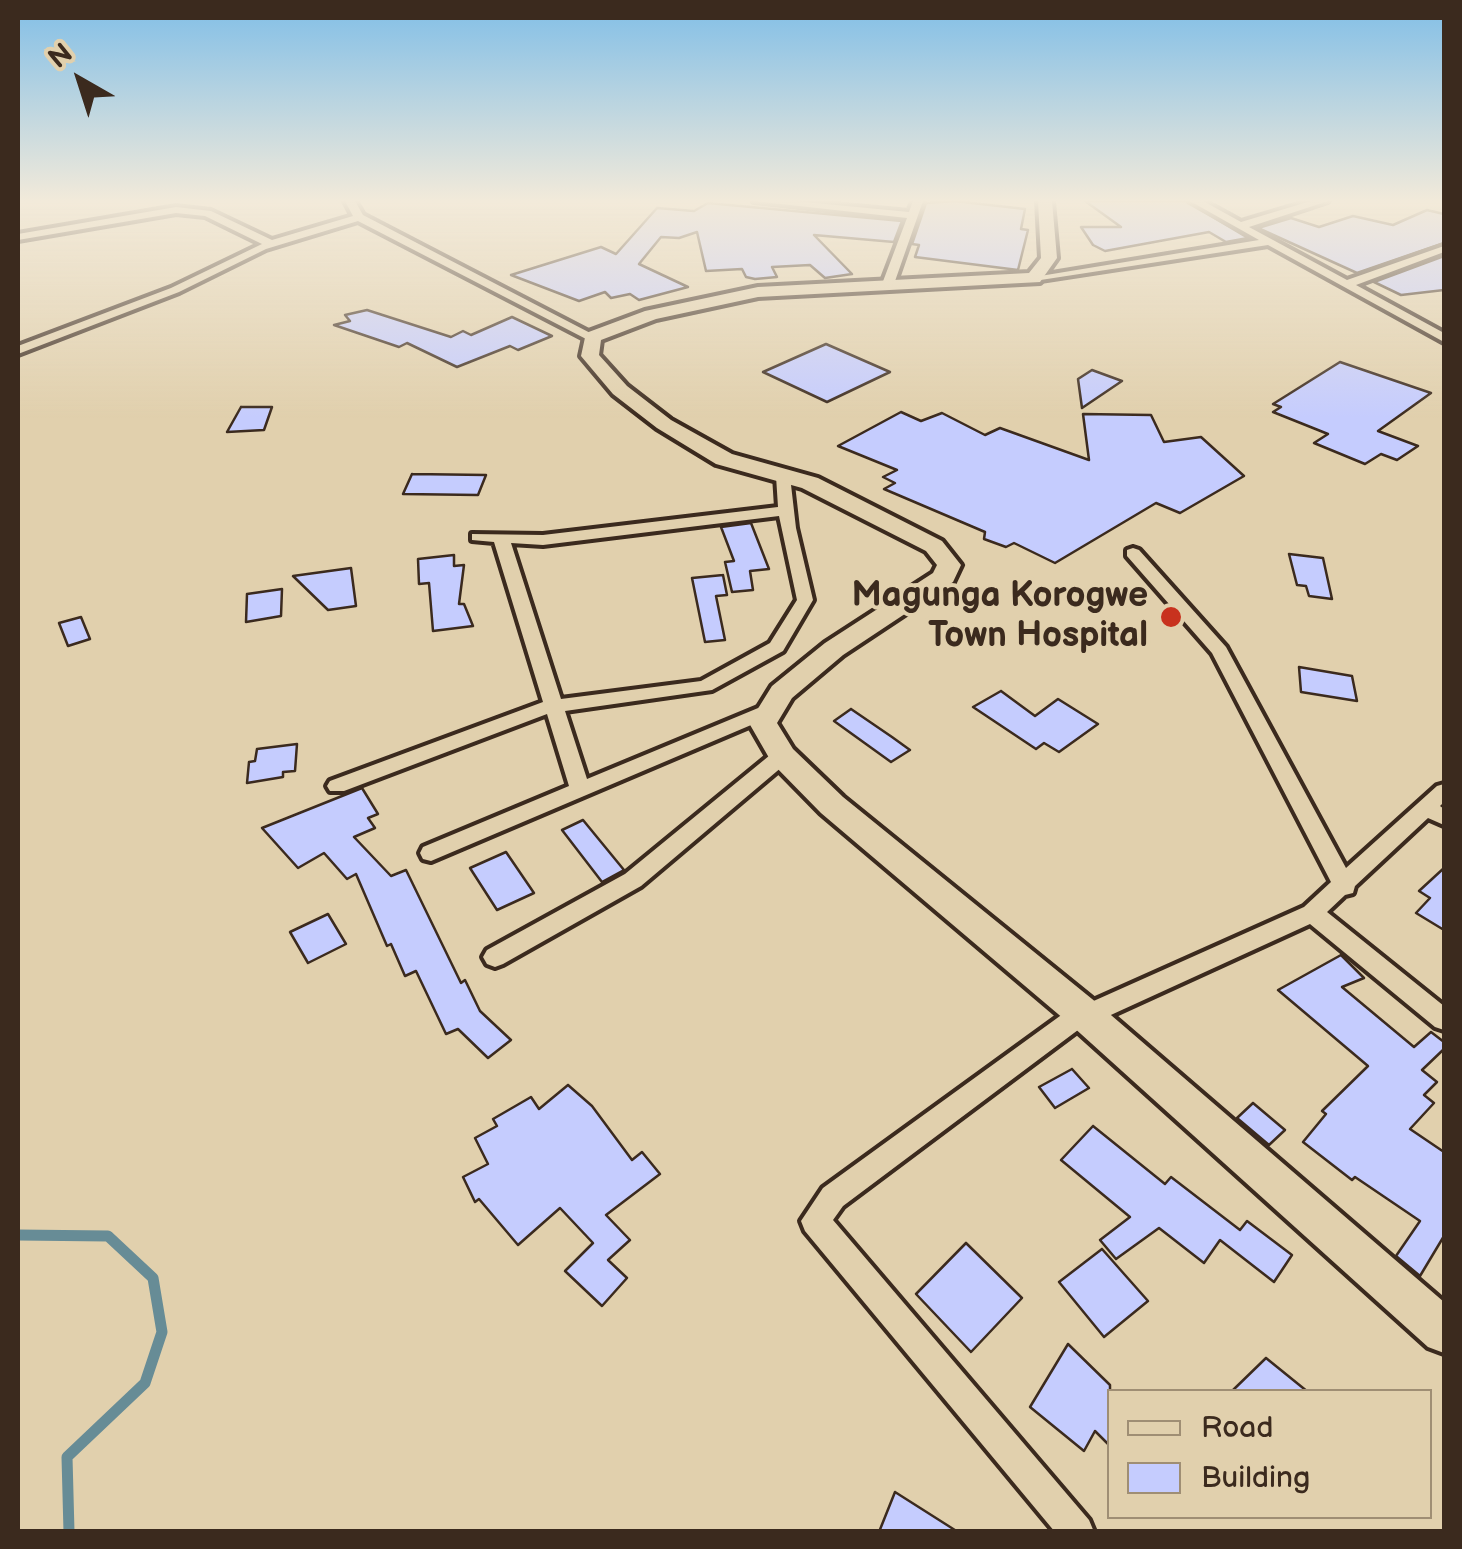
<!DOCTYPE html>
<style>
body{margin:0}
#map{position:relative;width:1462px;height:1549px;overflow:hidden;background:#e1d0ad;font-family:"Balsamiq Sans",sans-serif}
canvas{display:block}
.frame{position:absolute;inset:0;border:20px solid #3b2a1e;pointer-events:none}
.legend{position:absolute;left:1107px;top:1389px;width:325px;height:130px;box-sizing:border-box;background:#e1d0ad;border:2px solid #9f8e74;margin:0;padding:12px 18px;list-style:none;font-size:30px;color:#3b2a1e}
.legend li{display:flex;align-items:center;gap:20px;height:50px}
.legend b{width:50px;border:2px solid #9f8e74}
.north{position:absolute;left:30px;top:30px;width:100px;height:100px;-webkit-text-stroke:8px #e1d0ad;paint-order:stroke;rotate:321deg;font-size:28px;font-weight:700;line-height:40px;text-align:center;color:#3b2a1e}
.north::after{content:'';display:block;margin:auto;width:35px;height:45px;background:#3b2a1e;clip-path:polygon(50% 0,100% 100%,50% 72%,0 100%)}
</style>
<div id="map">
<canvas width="1462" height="1549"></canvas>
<div class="frame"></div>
<ul class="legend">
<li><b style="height:12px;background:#e1d0ad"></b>Road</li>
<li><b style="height:28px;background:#c5ccfe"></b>Building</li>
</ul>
<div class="north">N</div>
</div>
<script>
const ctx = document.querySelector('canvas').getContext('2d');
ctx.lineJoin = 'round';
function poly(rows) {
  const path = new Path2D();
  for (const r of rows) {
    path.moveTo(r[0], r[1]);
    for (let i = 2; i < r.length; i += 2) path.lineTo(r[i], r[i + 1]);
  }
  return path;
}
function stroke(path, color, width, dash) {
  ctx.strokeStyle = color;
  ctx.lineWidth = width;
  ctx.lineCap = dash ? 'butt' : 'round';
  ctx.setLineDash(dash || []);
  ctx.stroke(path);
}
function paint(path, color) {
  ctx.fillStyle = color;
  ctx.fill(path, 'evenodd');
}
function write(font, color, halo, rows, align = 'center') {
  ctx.font = font + ' "Balsamiq Sans",sans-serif';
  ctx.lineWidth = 8;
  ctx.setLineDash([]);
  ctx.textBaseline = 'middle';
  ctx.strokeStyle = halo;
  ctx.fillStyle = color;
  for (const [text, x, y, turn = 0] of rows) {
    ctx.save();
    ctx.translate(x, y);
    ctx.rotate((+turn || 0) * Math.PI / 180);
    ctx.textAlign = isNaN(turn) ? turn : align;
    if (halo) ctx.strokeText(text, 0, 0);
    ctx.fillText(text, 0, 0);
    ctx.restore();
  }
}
stroke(poly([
 [18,1235,108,1236,153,1278,162,1332,145,1383,67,1457,69,1532]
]), '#678c96', 11);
const building = poly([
 [955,201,1025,209,1021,229,1028,230,1018,270,915,257,919,245,912,244,926,203,955,201],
 [1085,201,1186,201,1248,238,1226,242,1209,232,1105,251,1093,245,1081,227,1121,227,1085,201],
 [708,203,902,221,894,242,814,235,852,274,825,278,810,265,772,267,777,277,755,279,746,277,742,269,706,271,697,232,679,238,661,237,639,264,688,287,639,300,630,294,611,298,605,292,579,301,511,275,601,247,616,254,657,208,694,211,708,203],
 [1427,210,1444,214,1444,243,1357,273,1258,228,1291,218,1319,227,1353,216,1393,225,1427,210],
 [1444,256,1444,290,1401,295,1374,282,1444,256],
 [367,310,451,337,463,331,471,335,512,317,552,336,518,350,510,346,457,367,407,343,399,347,334,325,350,321,345,315,367,310],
 [826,344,890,372,827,402,763,372,826,344],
 [1340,362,1431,393,1378,431,1418,446,1397,460,1381,454,1365,464,1314,443,1328,434,1273,412,1281,407,1273,404,1340,362],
 [1092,370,1122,381,1082,408,1078,379,1092,370],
 [241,407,272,407,264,430,227,432,241,407],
 [901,412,921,421,942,413,985,435,1000,428,1089,460,1083,414,1151,415,1164,442,1201,437,1244,476,1180,513,1156,503,1055,563,1014,543,1006,547,984,539,985,532,884,489,895,483,883,477,897,470,838,446,901,412],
 [412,474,486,475,478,495,403,494,412,474],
 [751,523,769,569,750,571,753,590,732,592,725,562,734,561,721,527,751,523],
 [1289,554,1323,558,1332,599,1309,596,1306,586,1297,585,1289,554],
 [454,555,454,566,464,565,459,604,464,604,473,626,433,631,429,583,419,584,418,559,454,555],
 [351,568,356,606,328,610,293,576,351,568],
 [723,575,727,595,716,596,725,640,705,642,692,578,723,575],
 [282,589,281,616,246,622,247,594,282,589],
 [81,617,90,639,68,646,59,623,81,617],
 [1299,667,1352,676,1357,701,1301,692,1299,667],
 [1001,691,1035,716,1058,699,1098,724,1059,752,1044,743,1036,749,973,707,1001,691],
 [851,709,892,737,910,750,891,762,834,721,851,709],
 [297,744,295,771,283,772,283,777,247,783,249,762,255,761,257,749,297,744],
 [362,788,378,814,368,818,375,828,354,837,391,876,406,870,461,983,465,980,480,1011,511,1040,488,1058,458,1029,446,1034,416,971,405,976,391,944,387,946,356,874,347,879,324,853,298,868,262,828,362,788],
 [583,820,624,870,602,882,562,830,583,820],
 [506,852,534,893,497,910,470,868,506,852],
 [1444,868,1444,930,1416,913,1430,898,1419,891,1444,868],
 [328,914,346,944,308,963,290,932,328,914],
 [1341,955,1364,978,1342,987,1414,1047,1431,1032,1444,1042,1444,1049,1422,1070,1437,1082,1424,1095,1434,1103,1410,1129,1444,1152,1444,1236,1420,1276,1396,1256,1420,1221,1355,1177,1352,1180,1303,1142,1326,1114,1322,1111,1368,1066,1278,990,1341,955],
 [1072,1069,1089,1088,1055,1108,1039,1087,1072,1069],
 [568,1085,592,1106,632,1160,642,1152,660,1174,606,1215,630,1240,608,1260,627,1278,602,1306,565,1271,593,1243,560,1208,518,1245,479,1199,475,1202,463,1177,488,1164,475,1138,497,1126,493,1119,531,1097,539,1109,568,1085],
 [1253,1103,1285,1130,1269,1145,1237,1118,1253,1103],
 [1093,1126,1165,1184,1171,1177,1240,1230,1247,1221,1292,1255,1274,1282,1220,1240,1204,1263,1159,1228,1116,1259,1100,1240,1130,1217,1061,1160,1093,1126],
 [966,1243,1022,1298,971,1352,916,1294,966,1243],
 [1102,1249,1148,1301,1104,1337,1059,1282,1102,1249],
 [1068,1344,1110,1385,1110,1446,1095,1431,1084,1451,1030,1407,1068,1344],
 [1266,1358,1308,1392,1231,1392,1266,1358],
 [895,1492,958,1532,879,1532,895,1492]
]);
paint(building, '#c5ccfe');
stroke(building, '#3b2a1e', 2.5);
const street = poly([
 [345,201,355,201,363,215,598,337,588,340,358,221,266,249,179,292,18,354,18,346,171,288,262,244,205,216,176,213,18,240,18,234,176,207,211,211,272,240,353,216,345,201],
 [754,201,794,201,909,212,913,201,923,201,894,284,888,287,882,284,907,218,754,201],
 [1190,201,1203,201,1241,222,1311,201,1328,201,1249,227,1347,280,1444,246,1444,252,1356,285,1444,333,1444,342,1268,245,1034,281,1028,278,1259,240,1190,201],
 [783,472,790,476,796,528,813,600,783,651,712,690,565,711,587,779,763,706,777,706,779,710,777,714,431,861,423,859,420,853,423,847,569,786,547,714,344,791,330,791,327,786,330,781,543,702,494,542,472,540,472,534,543,535,778,507,776,476,783,472],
 [779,516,797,600,770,643,701,681,561,699,511,543,543,545,779,516],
 [1133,548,1139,550,1226,647,1346,868,1437,786,1444,784,1444,802,1440,806,1444,809,1444,825,1428,818,1355,886,1353,893,1345,895,1327,912,1444,1006,1444,1030,1435,1027,1310,924,1078,1030,843,1206,833,1220,1089,1520,1094,1532,1055,1532,805,1231,801,1221,823,1188,1060,1016,1304,907,1331,882,1212,653,1127,556,1127,550,1133,548],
 [782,749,792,756,789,761,641,886,503,964,495,967,487,964,483,957,487,950,625,874,775,751,782,749]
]);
const secondary = poly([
 [1038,201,1052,201,1057,258,1040,282,758,297,656,319,601,340,599,355,627,386,671,420,732,454,818,478,942,541,961,565,953,582,843,655,792,698,777,723,793,749,843,797,1097,1003,1444,1302,1444,1353,1428,1347,1071,1025,821,813,772,763,749,723,772,686,825,643,933,573,937,565,926,551,802,488,716,464,657,428,613,394,581,356,586,333,645,311,758,287,1029,273,1041,258,1038,201]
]);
stroke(street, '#3b2a1e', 8);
stroke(secondary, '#3b2a1e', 8);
paint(street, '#e1d0ad');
paint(secondary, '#e1d0ad');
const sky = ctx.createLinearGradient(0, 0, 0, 418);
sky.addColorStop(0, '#80bee7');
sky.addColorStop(0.48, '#f2eada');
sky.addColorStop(1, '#f2eada00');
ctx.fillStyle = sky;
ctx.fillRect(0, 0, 1462, 418);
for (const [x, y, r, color] of [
 [1171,617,12,"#c8321e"]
]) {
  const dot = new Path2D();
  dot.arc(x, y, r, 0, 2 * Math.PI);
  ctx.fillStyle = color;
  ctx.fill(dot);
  stroke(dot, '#e1d0ad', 4);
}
write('bold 35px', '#3b2a1e', '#e1d0ad', [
 ["Magunga Korogwe",1148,597],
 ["Town Hospital",1148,637]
], 'right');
</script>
